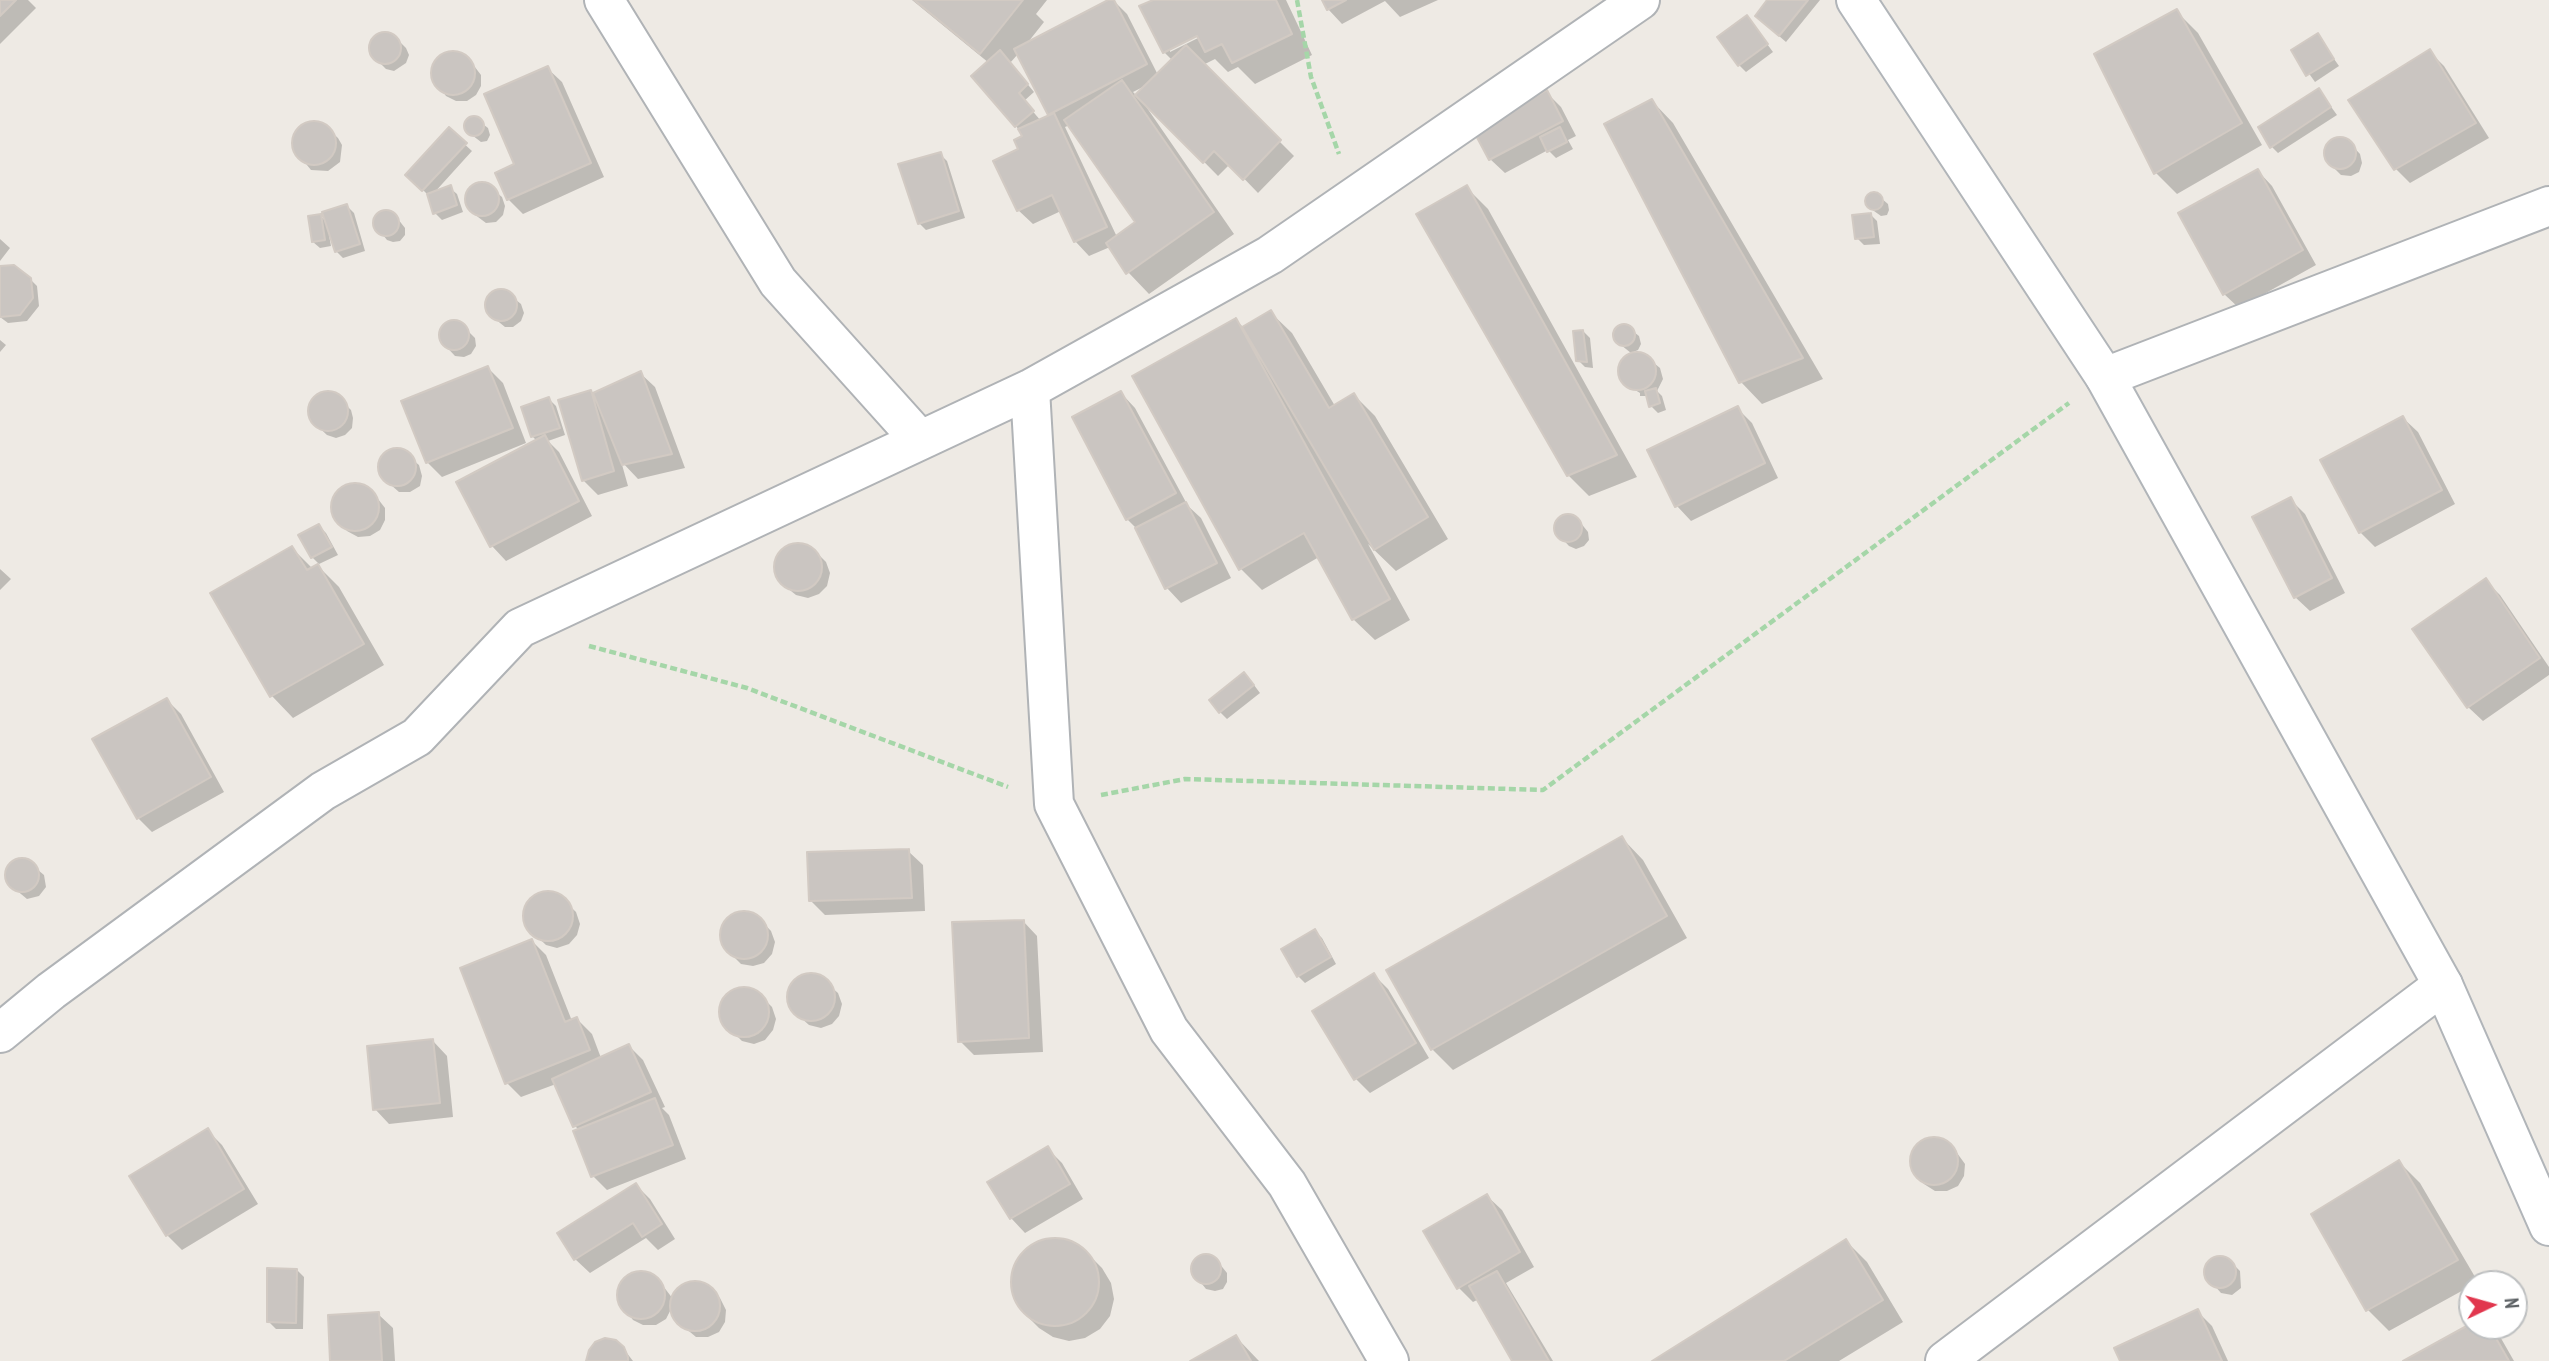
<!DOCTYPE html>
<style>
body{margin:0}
#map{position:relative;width:2549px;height:1361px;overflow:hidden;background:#eeeae4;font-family:"PT Sans Narrow",sans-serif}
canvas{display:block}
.north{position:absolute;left:2458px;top:1270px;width:70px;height:70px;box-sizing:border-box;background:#fff;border:2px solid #bec0c1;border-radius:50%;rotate:85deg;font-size:19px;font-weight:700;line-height:28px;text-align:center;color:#5c6164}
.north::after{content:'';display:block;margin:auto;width:24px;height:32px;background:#e1374e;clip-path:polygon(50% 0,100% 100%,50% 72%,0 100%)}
</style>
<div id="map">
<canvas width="2549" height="1361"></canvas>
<div class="north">N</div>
</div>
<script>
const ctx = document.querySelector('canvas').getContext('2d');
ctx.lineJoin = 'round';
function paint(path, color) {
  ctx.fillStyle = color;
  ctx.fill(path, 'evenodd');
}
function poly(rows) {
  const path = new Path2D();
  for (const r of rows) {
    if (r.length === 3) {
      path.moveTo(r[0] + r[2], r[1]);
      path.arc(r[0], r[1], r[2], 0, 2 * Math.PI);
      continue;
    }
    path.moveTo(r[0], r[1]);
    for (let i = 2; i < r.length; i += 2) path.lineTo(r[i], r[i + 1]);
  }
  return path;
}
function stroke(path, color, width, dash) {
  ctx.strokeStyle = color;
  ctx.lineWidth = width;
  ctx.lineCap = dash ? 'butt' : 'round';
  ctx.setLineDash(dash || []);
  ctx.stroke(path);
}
paint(poly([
 [0,0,28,0,36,8,0,44],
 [912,0,1047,0,1036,14,1044,22,1025,46,1113,0,1127,14,1158,75,1173,61,1164,52,1157,0,1286,0,1312,55,1255,84,1238,67,1228,72,1215,59,1203,65,1294,156,1258,193,1230,164,1218,176,1147,104,1145,105,1234,234,1149,294,1128,272,1110,247,1089,256,1075,241,1061,211,1033,224,1018,210,1020,150,1025,137,974,76,989,63],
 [1205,31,1206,34,1170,52,1170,48],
 [1018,54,1052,116,1041,121,1024,101,1034,92,1010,63],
 [1147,85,1137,96,1133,92],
 [1070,125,1137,223,1117,237,1065,127],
 [1324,0,1438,0,1400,17,1385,1,1342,24,1328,9],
 [1770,0,1820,0,1786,42,1764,23],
 [2176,11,2198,33,2262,145,2177,194,2156,173],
 [1747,17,1773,52,1746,72,1739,65],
 [385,33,392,34,406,48,409,55,406,63,394,71,386,69,373,56,370,49,377,35],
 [2318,36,2339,66,2315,82,2293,51],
 [2429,51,2444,66,2489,138,2410,183,2396,169],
 [458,52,468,58,481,75,481,86,476,95,467,101,456,101,446,96,433,78,433,67,438,58,447,53],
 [547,68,562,82,604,177,523,214,508,199],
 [2319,90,2337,115,2278,153,2271,146],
 [1547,93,1561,107,1576,136,1568,140,1573,149,1556,158,1548,150,1505,173,1490,159],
 [1652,101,1673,123,1823,379,1762,404,1741,382,1606,125],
 [475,118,488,128,490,135,487,141,481,142,468,132,466,126,469,120],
 [308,123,324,125,338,138,342,145,340,162,328,171,311,170,294,149,296,133],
 [449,130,472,151,433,194,450,188,457,194,463,212,442,220,435,213,429,196,408,175],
 [2336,139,2346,139,2360,154,2362,163,2359,172,2351,176,2341,175,2327,161,2325,152,2328,144],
 [940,154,947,161,965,218,926,230,919,223],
 [2258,171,2272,186,2316,265,2239,308,2224,294],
 [486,184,502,197,505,206,503,215,496,222,486,223,478,217,471,210,467,200,470,191,476,185],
 [1466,187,1488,209,1637,477,1589,496,1568,475],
 [1875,193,1888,204,1889,210,1887,215,1881,216,1867,206,1866,200,1869,194],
 [347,206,354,213,365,251,343,258,336,251,331,234,329,235,331,246,320,248,313,242,320,216,328,223],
 [387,212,394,214,405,228,405,235,400,241,393,242,387,240,375,225,375,218,380,213],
 [1870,214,1877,221,1880,244,1864,245,1857,238],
 [0,239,10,248,0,261],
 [0,268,30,279,37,286,39,306,27,321,8,323,0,317],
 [496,291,505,291,521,304,524,313,521,321,513,327,505,327,489,314,486,305,489,296],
 [1270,312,1292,333,1335,406,1354,395,1375,416,1448,539,1396,571,1368,544,1410,620,1375,640,1353,619,1319,557,1262,590,1241,569,1236,320,1244,328],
 [453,321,461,324,475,338,476,346,471,354,464,357,455,356,441,341,441,332,444,325],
 [1625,325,1639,336,1641,344,1638,350,1631,353,1616,341,1614,335,1617,327],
 [1583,331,1590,338,1593,368,1585,367,1578,360],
 [0,340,6,345,0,352],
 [1632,353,1643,354,1660,368,1663,379,1657,391,1662,396,1666,410,1658,413,1651,406,1648,396,1640,396,1640,393,1622,382,1619,371,1623,360],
 [488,368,503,383,526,443,442,477,427,462],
 [640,373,655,387,685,468,638,479,621,461,628,486,598,495,584,481,560,401,590,392,593,395],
 [327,393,336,395,351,410,353,418,352,428,345,435,336,438,327,435,312,421,310,412,311,403,318,396],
 [1121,393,1135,408,1188,506,1201,518,1231,578,1181,603,1167,588,1137,529,1127,519],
 [549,399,556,406,565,435,548,441,559,452,592,516,506,561,492,546,458,483,537,441,532,436],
 [1738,409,1752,423,1778,478,1691,521,1677,506],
 [2403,418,2418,432,2455,504,2375,547,2360,532,2323,460],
 [392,450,402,451,419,465,422,476,420,486,410,492,399,492,383,478,379,467,383,456],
 [360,484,371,490,385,508,385,520,380,530,370,536,358,537,347,531,333,513,333,501,339,491,349,485],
 [2290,499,2305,514,2345,593,2310,611,2295,597],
 [1568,515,1576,517,1588,532,1589,540,1584,546,1576,549,1569,546,1556,532,1556,524,1561,518],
 [319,526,326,533,338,555,319,564,312,557],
 [798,543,809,546,818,554,826,562,830,573,827,586,819,594,808,598,796,595,786,587,779,579,775,567,778,556,786,547],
 [292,548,313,569,318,566,339,587,384,665,293,718,272,696,213,594],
 [0,569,11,579,0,590],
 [2486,581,2500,595,2549,667,2549,675,2483,721,2468,707],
 [1251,681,1260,693,1227,719,1220,712],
 [167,700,181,714,224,792,152,832,138,818],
 [1622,838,1643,860,1687,938,1453,1070,1432,1049],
 [908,851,923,865,925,911,825,915,810,900],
 [26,860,44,875,46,887,39,896,27,899,9,884,7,872,14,862],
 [548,893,559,896,576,912,580,924,577,935,569,944,557,948,546,945,529,929,524,919,528,905,536,896],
 [743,912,755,914,771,931,775,942,772,954,764,963,753,966,741,964,724,947,721,936,723,924,731,915],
 [1023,921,1037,936,1043,1052,974,1055,960,1041],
 [1315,931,1322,938,1336,964,1305,983,1298,976],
 [532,941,546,955,572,1021,577,1019,592,1034,601,1058,629,1046,643,1060,665,1107,662,1108,669,1115,686,1159,607,1190,593,1176,579,1130,575,1126,556,1084,521,1097,507,1083],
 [811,975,822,978,830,986,838,993,842,1004,839,1016,832,1024,821,1028,809,1025,800,1017,793,1010,789,998,791,987,800,978],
 [1374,975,1388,989,1429,1058,1370,1093,1356,1079,1315,1011],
 [744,989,755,991,764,999,772,1007,776,1019,773,1030,765,1040,754,1044,742,1041,733,1032,725,1025,721,1013,724,1001,732,992],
 [433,1041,447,1056,453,1117,389,1124,375,1109],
 [208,1131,222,1145,258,1204,182,1250,167,1235],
 [1929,1139,1941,1139,1952,1146,1965,1164,1964,1176,1958,1186,1947,1191,1935,1191,1924,1184,1917,1176,1912,1166,1912,1154,1918,1144],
 [1047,1148,1062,1163,1083,1199,1025,1233,1011,1218],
 [2399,1162,2420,1183,2478,1282,2389,1331,2368,1310,2313,1215],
 [636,1185,650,1199,675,1239,658,1250,646,1238,590,1273,575,1259],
 [1487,1196,1502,1210,1534,1267,1506,1283,1553,1361,1514,1361,1479,1299,1473,1302,1459,1288],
 [1056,1239,1073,1243,1087,1253,1102,1268,1111,1283,1114,1299,1110,1316,1100,1329,1085,1338,1069,1341,1053,1337,1039,1328,1023,1312,1015,1297,1012,1281,1016,1264,1026,1251,1040,1242],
 [1846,1241,1867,1262,1903,1322,1839,1361,1655,1361],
 [1206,1255,1215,1258,1227,1273,1227,1282,1223,1289,1215,1291,1206,1289,1194,1274,1193,1265,1198,1258],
 [2217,1258,2228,1259,2240,1271,2241,1288,2232,1295,2221,1293,2206,1276,2208,1264],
 [297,1270,304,1277,303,1329,276,1329,269,1322],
 [646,1272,657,1278,673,1299,679,1289,690,1283,703,1284,713,1290,720,1298,726,1310,725,1322,719,1332,708,1337,696,1337,678,1322,671,1309,666,1319,656,1325,643,1325,633,1320,619,1301,619,1289,624,1279,634,1273],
 [2197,1311,2212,1326,2228,1361,2122,1361],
 [378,1314,393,1328,395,1361,332,1361],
 [2472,1325,2491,1326,2498,1333,2514,1361,2407,1361],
 [1236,1337,1259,1361,1194,1361],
 [623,1348,633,1361,588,1361]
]), '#0003');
const building = poly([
 [0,0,16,0,0,16,0,0],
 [914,0,1023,0,980,54,914,0],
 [1108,0,1114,0,1147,64,1048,115,1014,49,1108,0],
 [1153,0,1276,0,1292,34,1232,63,1222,44,1205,52,1197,36,1163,53,1139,6,1153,0],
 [1322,0,1346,0,1327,10,1322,0],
 [1767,0,1808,0,1779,36,1755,16,1767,0],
 [2177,9,2242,123,2154,174,2094,54,2177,9],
 [1747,15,1768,44,1738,66,1717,37,1747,15],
 [385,48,16],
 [2318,33,2334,59,2306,76,2291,50,2318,33],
 [1186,45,1281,140,1243,180,1214,151,1203,163,1135,95,1186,45],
 [2430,49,2476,123,2394,170,2348,100,2430,49],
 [1000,50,1028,84,1019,93,1034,111,1015,127,971,76,1000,50],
 [453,73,22],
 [548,66,591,163,507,200,495,173,514,164,484,94,548,66],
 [1122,80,1214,212,1126,274,1106,243,1135,222,1064,120,1122,80],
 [2319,88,2331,107,2270,148,2258,127,2319,88],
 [1547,90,1563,121,1489,160,1473,130,1547,90],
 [1652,99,1803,358,1739,383,1604,124,1652,99],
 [1054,113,1107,227,1074,242,1052,195,1017,211,993,161,1018,149,1014,140,1022,136,1018,129,1054,113],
 [474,126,10],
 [314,143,22],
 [449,127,467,143,422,191,405,175,449,127],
 [1560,127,1567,142,1547,152,1540,137,1560,127],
 [2340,153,16],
 [941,152,959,211,918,224,898,164,941,152],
 [2258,169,2303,250,2223,295,2178,213,2258,169],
 [482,199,17],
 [451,185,457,205,433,214,427,194,451,185],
 [1467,185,1617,455,1567,476,1416,214,1467,185],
 [1874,201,9],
 [347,204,360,244,335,252,322,212,347,204],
 [386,223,13],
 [1871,213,1874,237,1855,239,1852,215,1871,213],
 [321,214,325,240,312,242,308,216,321,214],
 [14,265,31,278,33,298,20,315,0,317,0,266,14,265],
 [501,305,16],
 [1271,310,1329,408,1354,393,1428,517,1374,550,1242,327,1271,310],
 [1236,318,1390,599,1352,620,1304,533,1239,570,1132,376,1236,318],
 [454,335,15],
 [1624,335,11],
 [1583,330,1587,362,1576,361,1573,331,1583,330],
 [1637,371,19],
 [488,366,513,428,426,463,401,401,488,366],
 [641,371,672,454,622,465,593,393,641,371],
 [1656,388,1660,403,1649,407,1645,391,1656,388],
 [591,390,614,471,582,481,558,400,591,390],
 [1121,391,1176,493,1126,520,1072,417,1121,391],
 [328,411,20],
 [549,397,560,428,531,437,521,407,549,397],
 [1738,406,1765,463,1675,507,1647,450,1738,406],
 [2403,416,2442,490,2359,533,2320,460,2403,416],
 [545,435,579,501,490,547,456,482,545,435],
 [397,467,19],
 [355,507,24],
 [2291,497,2332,578,2294,598,2252,517,2291,497],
 [1186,502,1217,563,1165,589,1135,528,1186,502],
 [1568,528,14],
 [319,524,332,547,311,558,298,535,319,524],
 [798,567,24],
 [292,546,307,570,318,564,364,644,270,697,210,593,292,546],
 [2486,578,2540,658,2467,708,2412,629,2486,578],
 [1244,672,1254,685,1219,713,1209,700,1244,672],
 [167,698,211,777,137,819,92,739,167,698],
 [1622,836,1667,916,1431,1050,1386,970,1622,836],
 [909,849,912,898,809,901,807,852,909,849],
 [22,875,17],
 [548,916,25],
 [744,935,24],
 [1024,920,1029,1038,958,1042,952,922,1024,920],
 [1315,929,1331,957,1297,977,1281,949,1315,929],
 [532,939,565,1022,577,1017,590,1050,505,1084,460,968,532,939],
 [1374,973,1416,1043,1354,1080,1312,1011,1374,973],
 [811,997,24],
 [744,1012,25],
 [433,1039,440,1103,373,1110,367,1046,433,1039],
 [629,1044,651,1092,573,1127,552,1079,629,1044],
 [655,1098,673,1145,591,1177,573,1131,655,1098],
 [208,1128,244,1189,166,1236,129,1176,208,1128],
 [1934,1161,24],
 [1048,1146,1070,1184,1010,1219,987,1182,1048,1146],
 [2399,1160,2458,1260,2366,1311,2311,1214,2399,1160],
 [636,1183,662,1224,642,1237,633,1223,574,1260,557,1233,636,1183],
 [1487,1194,1520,1252,1457,1289,1423,1231,1487,1194],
 [1055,1282,44],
 [1846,1239,1883,1300,1784,1361,1652,1361,1846,1239],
 [1206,1269,15],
 [2220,1272,16],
 [267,1268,297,1269,296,1323,267,1322,267,1268],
 [641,1295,24],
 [1497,1271,1549,1361,1512,1361,1469,1286,1497,1271],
 [695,1306,25],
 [2198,1309,2222,1361,2120,1361,2114,1348,2198,1309],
 [379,1312,382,1361,330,1361,328,1315,379,1312],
 [2472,1323,2472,1326,2489,1326,2509,1361,2403,1361,2472,1323],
 [1236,1335,1251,1361,1190,1361,1236,1335],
 [605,1338,616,1340,624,1347,628,1357,628,1361,586,1361,589,1350,595,1342,605,1338]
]);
paint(building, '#cac5c1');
stroke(building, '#d2cac3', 2);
const minor = poly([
 [604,0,778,282,920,440],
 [2105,377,2549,206],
 [1030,389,1054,804,1169,1030,1287,1184,1389,1361],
 [0,1033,51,991,323,791,417,737,520,628,1030,389,1270,255,1640,0],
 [1945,1361,2443,985]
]);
const secondary = poly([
 [1856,0,2105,377,2443,985,2549,1226]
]);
stroke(minor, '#b0b3b6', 42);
stroke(secondary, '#b1b5b9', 42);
stroke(poly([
 [1297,0,1311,77,1339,154],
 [589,646,747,688,1008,787],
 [1101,795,1185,779,1543,790,2069,403]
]), '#a5d6a8', 4.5, [7, 3.5]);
stroke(minor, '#fff', 38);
stroke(secondary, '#fff', 38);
</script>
